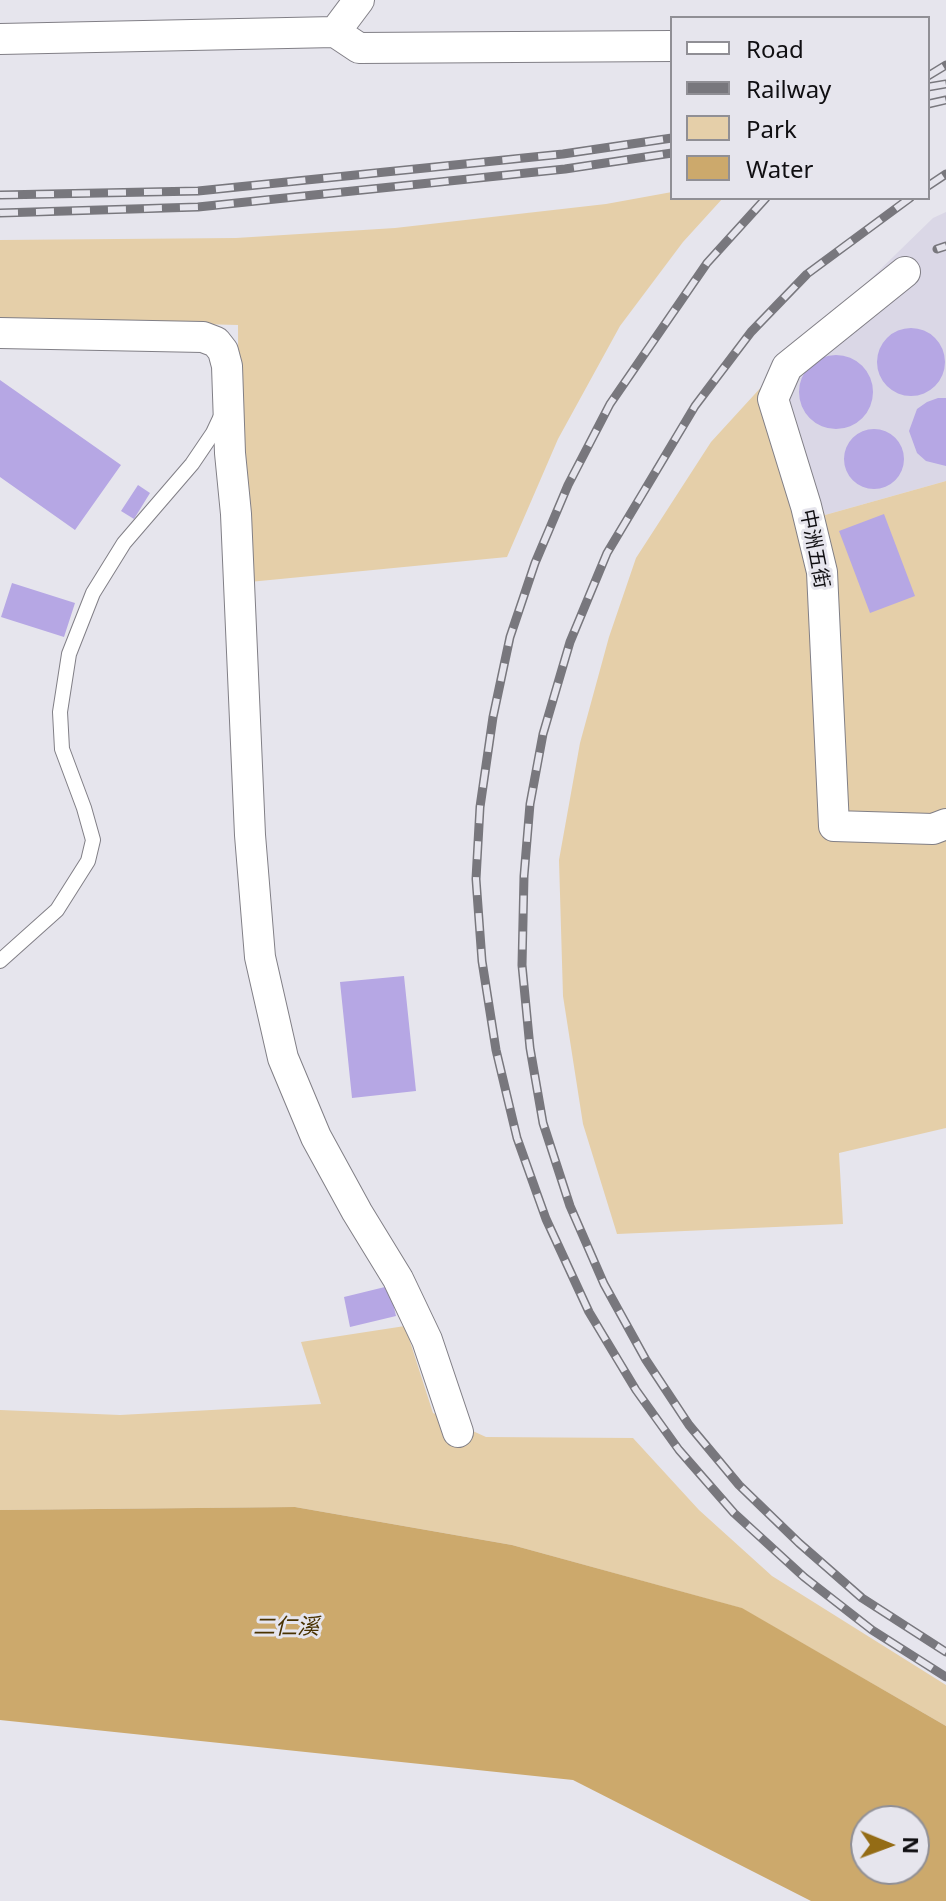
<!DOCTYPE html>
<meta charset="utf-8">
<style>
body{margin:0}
#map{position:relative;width:946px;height:1901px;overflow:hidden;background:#e6e5ed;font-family:"Noto Sans",sans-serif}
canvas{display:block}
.legend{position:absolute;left:670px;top:16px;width:260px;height:184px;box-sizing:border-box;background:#e6e5ed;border:2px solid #908f95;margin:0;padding:10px 14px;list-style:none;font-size:24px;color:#100f12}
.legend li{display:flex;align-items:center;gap:16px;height:40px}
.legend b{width:40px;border:2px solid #908f95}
.north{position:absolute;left:850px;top:1805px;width:80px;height:80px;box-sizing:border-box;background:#e6e5ed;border:2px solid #908f95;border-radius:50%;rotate:91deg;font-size:22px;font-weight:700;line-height:32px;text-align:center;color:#100f12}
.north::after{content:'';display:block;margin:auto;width:28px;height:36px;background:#946c15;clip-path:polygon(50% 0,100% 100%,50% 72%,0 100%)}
</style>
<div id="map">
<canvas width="946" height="1901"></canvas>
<ul class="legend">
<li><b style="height:10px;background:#fff"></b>Road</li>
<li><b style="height:10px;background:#78777d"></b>Railway</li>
<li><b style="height:22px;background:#e5cfa9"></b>Park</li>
<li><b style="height:22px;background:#cca96c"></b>Water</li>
</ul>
<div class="north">N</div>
</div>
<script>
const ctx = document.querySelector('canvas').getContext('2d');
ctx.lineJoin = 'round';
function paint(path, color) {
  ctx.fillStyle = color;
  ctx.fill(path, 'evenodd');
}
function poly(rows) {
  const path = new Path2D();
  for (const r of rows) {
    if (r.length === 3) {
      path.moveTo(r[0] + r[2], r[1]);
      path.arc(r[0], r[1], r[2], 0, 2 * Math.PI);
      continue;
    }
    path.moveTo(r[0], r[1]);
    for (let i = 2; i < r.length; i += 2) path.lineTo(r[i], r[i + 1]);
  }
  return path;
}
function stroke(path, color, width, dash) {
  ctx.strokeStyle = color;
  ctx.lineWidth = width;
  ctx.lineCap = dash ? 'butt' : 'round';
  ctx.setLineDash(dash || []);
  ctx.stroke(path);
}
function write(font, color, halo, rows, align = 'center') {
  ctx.font = font + ' "Noto Sans","Noto Sans TC",sans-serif';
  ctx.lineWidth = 6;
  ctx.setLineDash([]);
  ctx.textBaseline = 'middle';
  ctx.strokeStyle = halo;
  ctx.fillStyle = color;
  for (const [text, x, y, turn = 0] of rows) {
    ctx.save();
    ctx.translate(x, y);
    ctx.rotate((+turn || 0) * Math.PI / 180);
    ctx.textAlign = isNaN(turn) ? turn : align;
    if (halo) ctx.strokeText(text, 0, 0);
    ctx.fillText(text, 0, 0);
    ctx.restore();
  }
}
paint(poly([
 [946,212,946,481,825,515,775,372,933,218]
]), '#dad7e6');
paint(poly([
 [672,192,672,198,723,198,683,242,620,326,558,439,507,557,239,583,238,325,0,319,0,240,236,238,395,228,606,204],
 [775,372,825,515,946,481,946,1128,839,1153,843,1224,617,1234,583,1124,563,996,559,860,580,743,609,637,636,558,711,442],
 [405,1326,433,1413,486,1437,633,1438,699,1510,772,1576,946,1685,946,1726,741,1608,512,1545,295,1507,0,1510,0,1410,120,1415,321,1404,301,1342]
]), '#e5cfa9');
paint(poly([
 [295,1507,512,1545,742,1608,946,1726,946,1901,811,1901,573,1780,0,1720,0,1510],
 [866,1821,914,1821,914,1869,866,1869]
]), '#cca96c');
paint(poly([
 [911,362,34],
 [836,392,37],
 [0,380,121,465,75,530,0,477],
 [938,398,946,398,946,466,926,461,917,453,909,431,917,409,927,402],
 [874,459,30],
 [138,485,150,493,134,519,121,511],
 [884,514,915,596,870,613,839,531],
 [12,583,75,603,64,637,1,617],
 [404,976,416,1091,352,1098,340,982],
 [389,1286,396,1316,350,1327,344,1297]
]), '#b6a7e4');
const service = poly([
 [0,961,57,910,88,861,93,840,84,808,62,749,60,712,69,654,93,593,124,543,192,464,213,433,221,416]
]);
const minor = poly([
 [335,32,359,48,672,46],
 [0,39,335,32,359,0],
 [905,272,787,367,773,399,806,506,822,572,834,826,933,829,946,824],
 [0,333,203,337,216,342,223,351,227,366,230,453,236,514,250,835,260,957,283,1058,316,1137,357,1212,398,1279,427,1340,458,1432]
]);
stroke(service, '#817f86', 16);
stroke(minor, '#817f86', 32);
stroke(service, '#fff', 14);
stroke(minor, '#fff', 30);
const rail = poly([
 [928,76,946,65],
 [928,87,946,84],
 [928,104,946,100],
 [928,186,946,174],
 [0,195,198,191,563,154,672,138],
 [766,198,707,263,610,404,568,485,535,563,510,637,493,717,480,807,476,879,482,961,496,1050,517,1138,546,1219,589,1312,636,1390,679,1450,734,1513,804,1577,872,1630,946,1677],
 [910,198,807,274,751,332,695,406,607,553,570,642,543,734,530,804,524,876,522,965,530,1048,543,1123,570,1206,604,1284,646,1360,689,1425,739,1485,799,1543,862,1598,946,1652],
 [0,213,198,207,565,169,672,153],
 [937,249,946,246]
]);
stroke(rail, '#78777d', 9);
stroke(rail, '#e6e5ed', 6, [18]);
write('20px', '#100f12', '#e6e5ed', [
 ["中洲五街",814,549,79]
]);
write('italic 22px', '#493200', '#e6e5ed', [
 ["二仁溪",286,1628]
]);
</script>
